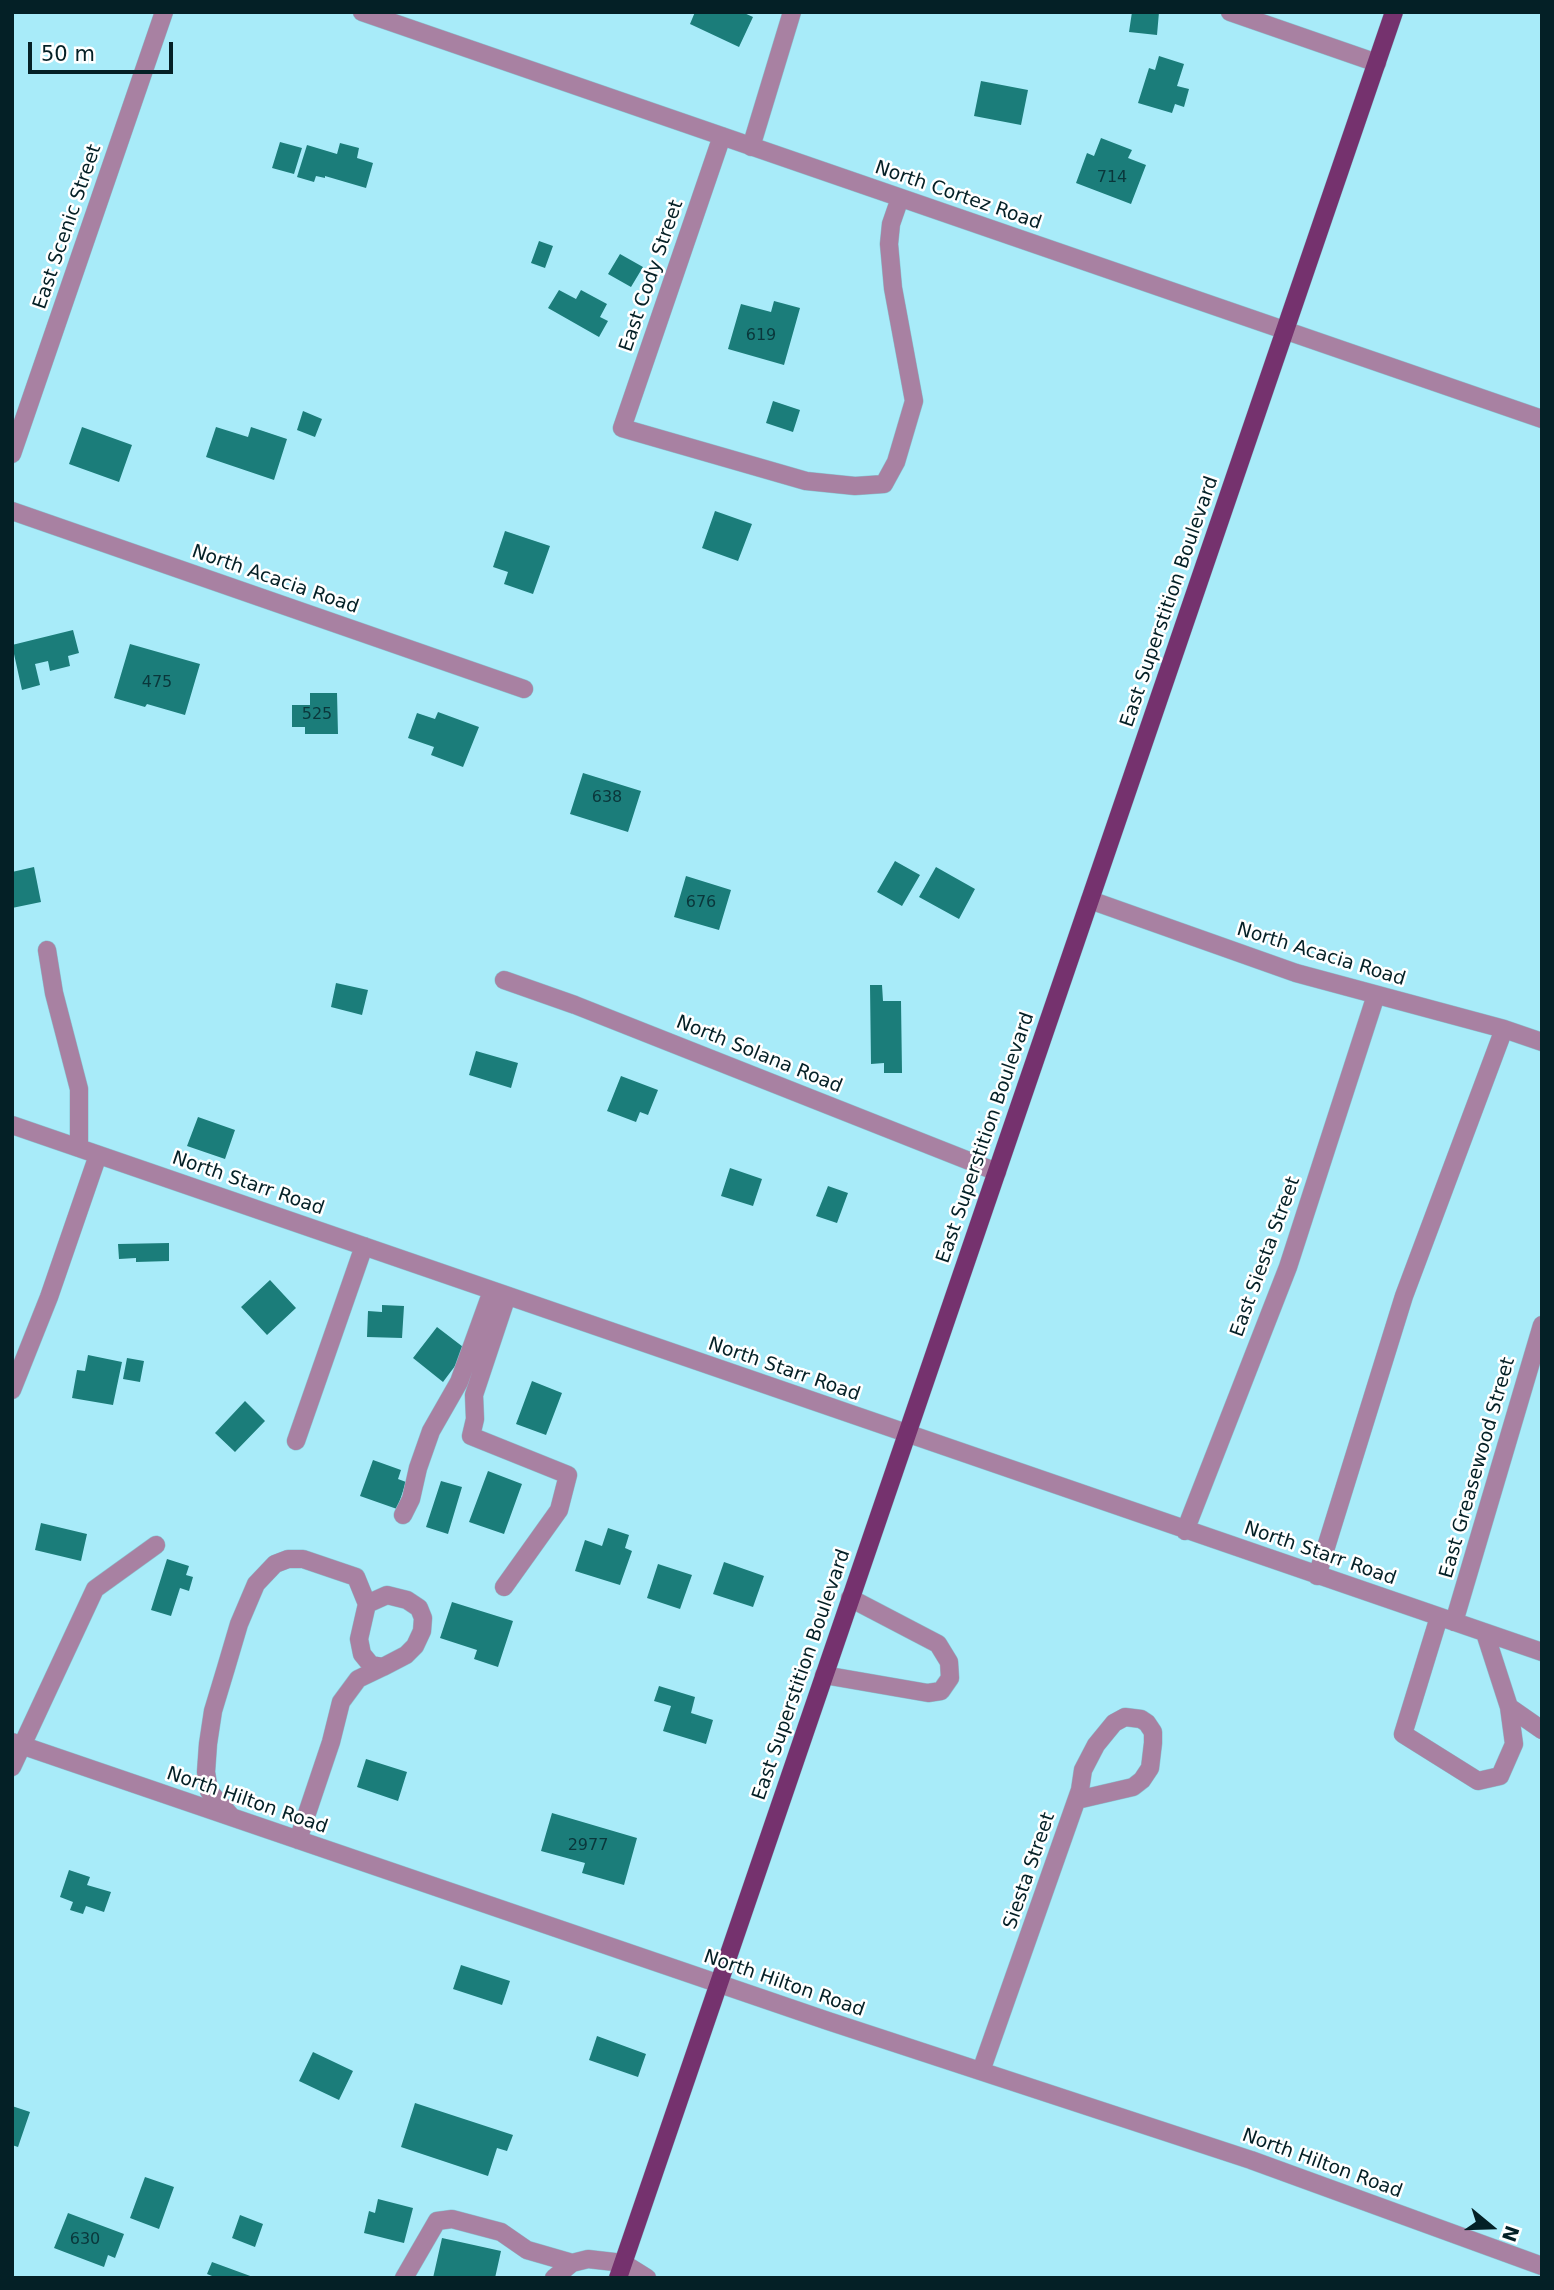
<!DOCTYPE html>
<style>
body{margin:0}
#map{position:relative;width:1554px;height:2290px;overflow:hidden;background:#a8ebf9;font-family:"DejaVu Sans",sans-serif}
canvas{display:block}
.frame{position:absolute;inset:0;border:14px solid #042026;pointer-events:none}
.north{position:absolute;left:1456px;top:2192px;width:70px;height:70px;-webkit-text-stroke:5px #fff;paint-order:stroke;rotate:109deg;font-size:19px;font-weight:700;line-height:28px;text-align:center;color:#042026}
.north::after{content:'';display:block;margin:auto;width:24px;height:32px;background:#042026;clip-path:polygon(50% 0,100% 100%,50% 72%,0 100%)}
.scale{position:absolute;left:28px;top:42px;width:145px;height:32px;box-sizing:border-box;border:4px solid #042026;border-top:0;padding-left:9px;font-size:21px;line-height:24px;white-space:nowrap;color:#042026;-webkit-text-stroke:5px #fff;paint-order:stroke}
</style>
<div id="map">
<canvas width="1554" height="2290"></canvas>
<div class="frame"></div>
<div class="north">N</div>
<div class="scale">50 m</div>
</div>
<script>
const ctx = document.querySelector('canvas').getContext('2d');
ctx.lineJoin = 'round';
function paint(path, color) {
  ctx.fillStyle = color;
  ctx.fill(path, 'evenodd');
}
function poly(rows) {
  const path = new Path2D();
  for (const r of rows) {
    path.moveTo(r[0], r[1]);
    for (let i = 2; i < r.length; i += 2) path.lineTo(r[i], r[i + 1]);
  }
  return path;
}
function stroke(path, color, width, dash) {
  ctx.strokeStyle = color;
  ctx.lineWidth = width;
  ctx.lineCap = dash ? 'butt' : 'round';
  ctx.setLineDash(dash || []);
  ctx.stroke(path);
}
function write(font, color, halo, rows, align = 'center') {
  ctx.font = font + ' "DejaVu Sans",sans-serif';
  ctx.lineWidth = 5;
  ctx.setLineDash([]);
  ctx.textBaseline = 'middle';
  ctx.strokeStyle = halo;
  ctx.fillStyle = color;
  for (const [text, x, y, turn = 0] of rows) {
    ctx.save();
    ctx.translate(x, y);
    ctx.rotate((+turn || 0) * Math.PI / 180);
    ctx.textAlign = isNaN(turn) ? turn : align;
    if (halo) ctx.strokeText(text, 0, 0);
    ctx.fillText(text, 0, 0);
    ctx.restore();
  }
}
paint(poly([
 [695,12,742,12,753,17,739,47,690,24],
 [1132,12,1159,12,1157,35,1129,32],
 [1159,56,1184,64,1177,86,1189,89,1184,107,1175,104,1172,113,1138,103,1149,68,1155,70],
 [981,81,1028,90,1021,125,974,116],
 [1101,138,1132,150,1128,158,1146,165,1131,204,1076,183,1087,153,1094,156],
 [280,142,302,148,294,174,272,168],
 [340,143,359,148,357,158,373,163,366,188,325,176,325,178,316,176,314,182,297,177,307,145,337,154],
 [539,241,553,246,545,268,531,263],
 [620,254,643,267,631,287,608,274],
 [559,290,576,299,581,290,607,304,600,317,608,321,599,337,548,308],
 [774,301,800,308,784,365,728,349,741,304,771,312],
 [773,401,800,410,793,432,766,423],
 [303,411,322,419,315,437,297,430],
 [82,427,132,445,119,482,69,464],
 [216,427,248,437,251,427,287,439,274,480,206,457],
 [715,511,752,524,738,561,702,548],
 [505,531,550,546,533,594,504,584,508,572,493,567],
 [73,630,79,653,68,656,70,666,50,671,48,661,35,664,40,685,22,690,12,645],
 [130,644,200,664,185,715,147,704,145,707,114,698],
 [310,693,337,693,338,734,305,734,305,727,292,727,292,705,310,705],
 [438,712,479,727,463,767,431,755,434,747,408,738,417,713,435,719],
 [583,773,641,791,628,832,570,814],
 [895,861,920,875,902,906,877,892],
 [34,867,41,902,12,908,12,872],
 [936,867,975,889,959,919,919,897],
 [686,876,731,890,719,930,674,917],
 [336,983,368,990,362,1015,331,1007],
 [870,985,882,985,883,1001,901,1001,902,1073,884,1073,884,1063,871,1064],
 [476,1051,518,1063,511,1088,469,1075],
 [621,1076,658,1090,648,1115,640,1112,636,1122,607,1111],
 [198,1117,235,1130,225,1159,187,1146],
 [730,1168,762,1179,753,1206,721,1196],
 [828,1186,848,1193,837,1223,816,1216],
 [169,1243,169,1261,136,1262,136,1258,119,1259,118,1244],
 [270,1280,296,1308,267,1335,241,1307],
 [382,1305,404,1306,402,1338,367,1337,368,1311,382,1312],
 [437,1327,467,1350,443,1382,413,1358],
 [88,1355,122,1362,113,1405,72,1398,77,1370,85,1371],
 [127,1358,144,1361,140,1382,123,1379],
 [532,1381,562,1393,546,1435,516,1424],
 [245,1401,265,1421,235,1452,215,1433],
 [373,1460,401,1470,398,1479,406,1482,397,1509,360,1496],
 [488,1471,522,1484,504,1534,469,1522],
 [441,1481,462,1487,448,1534,426,1527],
 [41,1523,87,1534,81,1561,35,1550],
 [608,1528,629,1535,625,1548,632,1551,620,1585,575,1571,585,1540,602,1546],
 [167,1559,189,1566,186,1575,193,1577,189,1591,180,1588,171,1616,151,1610],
 [724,1562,764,1576,753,1607,713,1594],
 [658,1564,692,1575,680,1609,647,1598],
 [452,1602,513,1621,498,1667,474,1659,477,1650,440,1638],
 [659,1686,695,1697,691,1713,713,1720,706,1744,663,1731,671,1706,654,1701],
 [366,1759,407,1772,398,1801,357,1787],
 [552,1813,637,1838,624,1885,582,1873,585,1863,541,1851],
 [69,1870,90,1877,87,1885,111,1892,104,1912,86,1906,83,1914,70,1910,73,1902,60,1897],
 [461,1965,510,1981,502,2005,453,1989],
 [597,2036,646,2054,638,2077,589,2060],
 [313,2052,353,2071,339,2100,299,2081],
 [415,2103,513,2135,507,2151,497,2148,488,2176,401,2147],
 [12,2106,30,2112,18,2147,12,2145],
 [145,2177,174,2187,159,2229,130,2218],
 [378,2199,413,2208,404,2243,364,2233,369,2211,375,2213],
 [68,2213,124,2234,115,2258,108,2255,104,2267,54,2248],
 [240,2215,263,2224,255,2247,232,2238],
 [442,2238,501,2251,495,2278,433,2278],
 [212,2262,253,2277,253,2278,217,2278,207,2274]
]), '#1b7d7a');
const minor = poly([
 [362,12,1542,419],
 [1230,12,1377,63],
 [722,136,622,428,806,481,855,486,884,484,896,462,914,401,893,288,889,244,891,224,900,198],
 [751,147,792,12],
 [12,454,164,12],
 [12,511,524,689],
 [1090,900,1296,973,1504,1029,1542,1042],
 [47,950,54,993,79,1089,79,1148],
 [504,980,575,1005,997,1172],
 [12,1125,1542,1652],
 [12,1390,49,1297,98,1155],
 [296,1441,364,1246],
 [403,1515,411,1499,418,1468,431,1431,459,1382,492,1291],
 [1185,1531,1288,1267,1376,995],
 [1317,1576,1404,1296,1504,1029],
 [504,1587,559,1510,568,1475,471,1436,475,1419,474,1395,507,1296],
 [1439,1617,1403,1734,1478,1781,1500,1776,1514,1744,1509,1707],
 [1454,1622,1542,1325],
 [1485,1633,1509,1707,1542,1730],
 [824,1675,928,1693,941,1691,950,1678,949,1662,938,1644,850,1598],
 [12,1742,828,2021,1251,2160,1542,2266],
 [12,1767,95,1589,156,1545],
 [230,1815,209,1791,206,1772,208,1744,213,1711,226,1668,239,1624,256,1584,275,1564,288,1559,303,1559,356,1577,367,1604,359,1639,362,1654,371,1665,383,1667,406,1655,415,1646,422,1631,423,1618,419,1608,407,1600,387,1595,367,1604],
 [298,1840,331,1742,341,1702,358,1679,383,1667],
 [981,2071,1080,1790,1083,1770,1096,1745,1114,1723,1125,1717,1141,1719,1147,1723,1153,1732,1153,1743,1150,1768,1142,1780,1133,1787,1077,1800],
 [404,2278,437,2221,452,2219,501,2232,527,2250,572,2263,588,2259,623,2263,647,2278],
 [554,2278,572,2263]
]);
const major = poly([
 [618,2278,1394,12]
]);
stroke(minor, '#8ac6d3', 19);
stroke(major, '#8ac6d3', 19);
stroke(minor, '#a881a2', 18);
stroke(major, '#75326e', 18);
write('16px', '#0a373b', null, [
 ["714",1112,178],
 ["619",761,336],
 ["475",157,683],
 ["525",317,715],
 ["638",607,798],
 ["676",701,903],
 ["2977",588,1846],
 ["630",85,2240]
]);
write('19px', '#042026', '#fff', [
 ["North Cortez Road",958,196,19],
 ["East Scenic Street",68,227,-71],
 ["East Cody Street",652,276,-71],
 ["North Acacia Road",275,580,19],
 ["East Superstition Boulevard",1170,602,-71],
 ["North Acacia Road",1321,955,17],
 ["North Solana Road",759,1055,22],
 ["East Superstition Boulevard",986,1138,-71],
 ["North Starr Road",248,1184,19],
 ["East Siesta Street",1266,1257,-70],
 ["North Starr Road",784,1370,19],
 ["East Greasewood Street",1478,1468,-74],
 ["North Starr Road",1320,1554,19],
 ["East Superstition Boulevard",802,1675,-71],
 ["North Hilton Road",247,1801,19],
 ["Siesta Street",1030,1871,-71],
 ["North Hilton Road",784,1984,19],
 ["North Hilton Road",1322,2164,20]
]);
</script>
